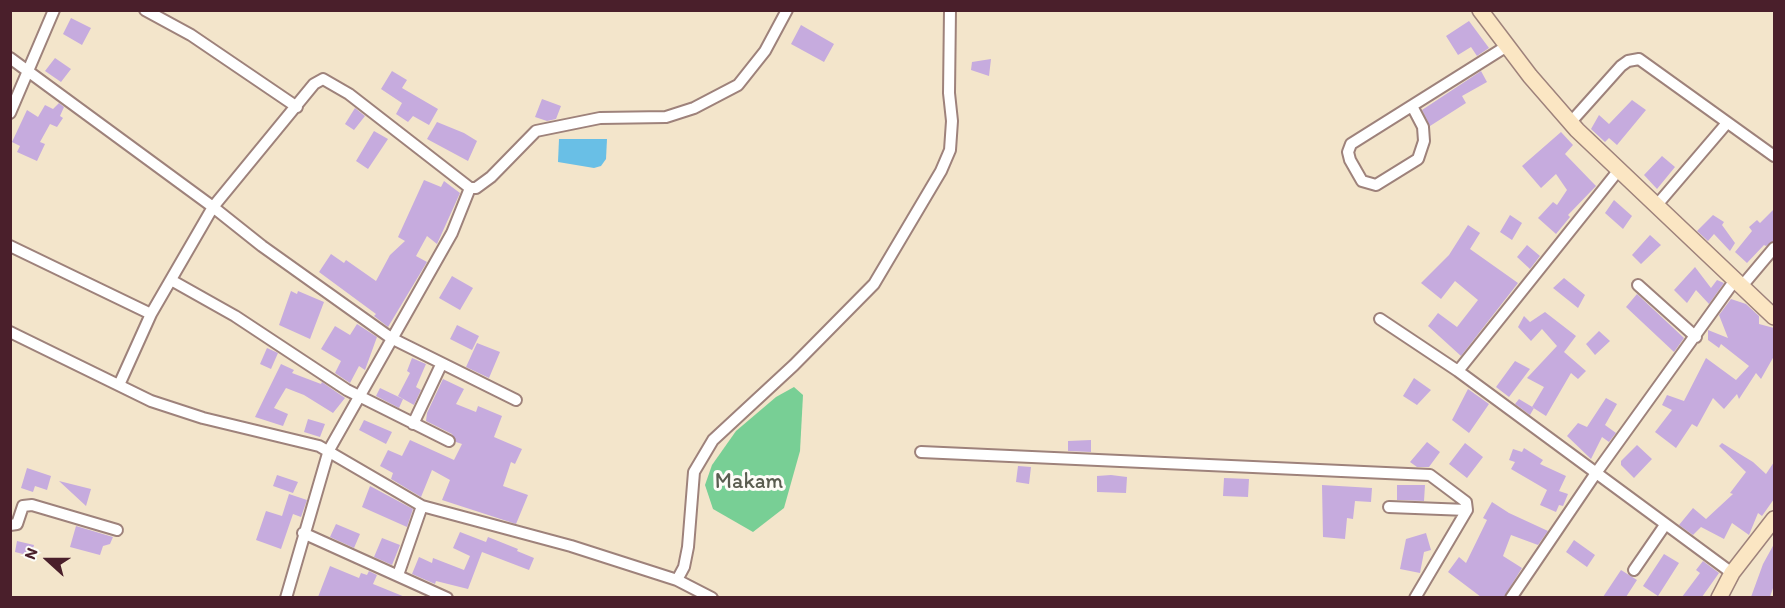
<!DOCTYPE html>
<style>
body{margin:0}
#map{position:relative;width:1785px;height:608px;overflow:hidden;background:#f3e5cb;font-family:Itim,sans-serif}
canvas{display:block}
.frame{position:absolute;inset:0;border:12px solid #4a1f2b;pointer-events:none}
.north{position:absolute;left:18px;top:530px;width:60px;height:60px;-webkit-text-stroke:4px #fdfcf7;paint-order:stroke;rotate:291deg;font-size:16px;font-weight:700;line-height:24px;text-align:center;color:#4a1f2b}
.north::after{content:'';display:block;margin:auto;width:21px;height:27px;background:#4a1f2b;clip-path:polygon(50% 0,100% 100%,50% 72%,0 100%)}
</style>
<div id="map">
<canvas width="1785" height="608"></canvas>
<div class="frame"></div>
<div class="north">N</div>
</div>
<script>
const ctx = document.querySelector('canvas').getContext('2d');
ctx.lineJoin = 'round';
function paint(path, color) {
  ctx.fillStyle = color;
  ctx.fill(path, 'evenodd');
}
function poly(rows) {
  const path = new Path2D();
  for (const r of rows) {
    path.moveTo(r[0], r[1]);
    for (let i = 2; i < r.length; i += 2) path.lineTo(r[i], r[i + 1]);
  }
  return path;
}
function stroke(path, color, width, dash) {
  ctx.strokeStyle = color;
  ctx.lineWidth = width;
  ctx.lineCap = dash ? 'butt' : 'round';
  ctx.setLineDash(dash || []);
  ctx.stroke(path);
}
function write(font, color, halo, rows, align = 'center') {
  ctx.font = font + ' Itim,sans-serif';
  ctx.lineWidth = 6;
  ctx.setLineDash([]);
  ctx.textBaseline = 'middle';
  ctx.strokeStyle = halo;
  ctx.fillStyle = color;
  for (const [text, x, y, turn = 0] of rows) {
    ctx.save();
    ctx.translate(x, y);
    ctx.rotate((+turn || 0) * Math.PI / 180);
    ctx.textAlign = isNaN(turn) ? turn : align;
    if (halo) ctx.strokeText(text, 0, 0);
    ctx.fillText(text, 0, 0);
    ctx.restore();
  }
}
paint(poly([
 [794,387,803,395,800,451,784,508,753,532,713,509,705,485,712,465,736,431,776,397]
]), '#78cf95');
paint(poly([
 [559,139,607,139,606,159,601,166,594,168,558,162]
]), '#69bfe6');
paint(poly([
 [71,18,91,28,82,45,63,34],
 [1469,21,1489,48,1477,56,1471,47,1458,55,1446,36],
 [801,25,834,44,824,62,791,44],
 [55,58,71,69,61,82,45,71],
 [991,59,989,76,971,70,972,62],
 [392,71,407,80,402,88,438,109,429,125,413,116,408,122,396,114,402,103,381,89],
 [1481,71,1487,82,1462,96,1466,103,1430,126,1422,110],
 [542,99,561,106,556,119,547,121,535,117],
 [1632,100,1646,110,1617,145,1609,138,1605,142,1591,129,1599,115,1609,124],
 [59,103,64,107,60,116,63,118,57,127,50,124,40,142,45,144,37,161,17,152,20,146,12,142,27,110,38,117,45,105,53,109],
 [355,108,365,116,354,130,345,124],
 [437,122,464,133,477,141,468,161,427,139],
 [374,131,388,139,368,169,356,161],
 [1561,132,1573,145,1565,154,1596,186,1568,215,1570,217,1556,234,1538,218,1553,202,1557,205,1567,190,1556,174,1541,188,1522,166],
 [1662,156,1675,167,1657,189,1644,175],
 [424,180,441,187,444,181,460,193,437,244,427,236,416,256,427,262,388,327,374,316,376,314,319,272,331,254,344,263,346,260,376,281,390,255,405,241,398,237],
 [1614,200,1632,216,1623,229,1605,213],
 [1774,209,1774,241,1766,246,1764,245,1747,263,1735,252,1752,231,1749,227,1757,220,1760,223],
 [1510,215,1522,223,1512,240,1500,232],
 [1713,215,1724,222,1722,225,1735,243,1730,251,1714,234,1708,241,1697,231],
 [1468,225,1480,233,1470,249,1518,283,1461,356,1428,326,1438,313,1457,327,1478,300,1455,281,1441,299,1421,283,1449,255],
 [1650,235,1661,245,1641,264,1632,255],
 [1527,245,1540,256,1530,269,1517,257],
 [1695,267,1711,288,1717,280,1724,283,1709,304,1696,290,1687,303,1674,290],
 [452,276,473,288,460,310,439,298],
 [1564,278,1585,295,1578,308,1553,288],
 [291,291,297,294,298,291,324,302,310,339,279,325],
 [1637,294,1684,338,1674,352,1626,307],
 [1731,299,1746,304,1759,316,1759,324,1774,328,1774,356,1761,379,1756,373,1739,399,1737,394,1724,409,1713,398,1697,427,1692,424,1676,448,1655,432,1672,410,1662,405,1667,395,1684,401,1706,358,1736,380,1749,366,1721,344,1719,348,1708,340,1708,330,1728,338,1719,315],
 [1545,312,1576,336,1564,352,1586,371,1578,379,1571,373,1546,416,1532,407,1544,387,1527,378,1557,346,1542,329,1531,341,1518,327,1524,316,1530,322],
 [357,324,377,337,365,370,359,366,350,383,335,373,341,361,321,349,335,326,350,335],
 [457,325,479,336,472,350,450,339],
 [1599,331,1610,341,1595,355,1586,344],
 [477,343,500,352,489,378,466,367],
 [267,348,278,353,271,369,260,364],
 [412,358,426,364,416,387,421,390,414,405,398,396,410,373,407,371],
 [1515,361,1530,369,1509,397,1496,387],
 [281,364,294,370,292,373,321,384,322,382,345,398,333,413,304,395,286,388,274,408,288,414,283,426,255,417],
 [1414,378,1431,390,1417,405,1403,396],
 [443,379,464,389,456,404,476,412,478,406,502,416,494,437,522,449,515,464,511,462,503,486,528,495,516,524,442,500,450,480,432,470,421,497,391,479,393,473,380,466,388,450,402,456,410,440,454,460,462,444,456,442,452,434,426,421,427,413],
 [380,388,403,399,399,408,376,396],
 [1468,389,1489,404,1469,433,1452,420],
 [1606,398,1617,404,1605,425,1616,433,1609,442,1602,437,1591,459,1567,436,1578,423,1587,427],
 [1519,399,1534,408,1530,415,1515,404],
 [308,419,325,424,320,437,304,432],
 [364,420,392,432,386,444,359,430],
 [1091,440,1091,452,1068,451,1068,441],
 [1427,442,1440,452,1429,467,1417,467,1410,462],
 [1465,443,1483,457,1467,478,1449,464],
 [1722,443,1753,462,1766,474,1774,462,1774,499,1762,516,1758,513,1749,535,1732,523,1724,539,1701,527,1693,535,1679,525,1693,508,1706,519,1733,494,1730,493,1746,472,1719,446],
 [1637,445,1652,459,1634,478,1621,465,1621,461],
 [1524,448,1543,460,1540,464,1566,476,1559,491,1568,494,1563,506,1559,505,1556,512,1540,505,1547,490,1511,469,1515,462,1509,460,1513,449,1522,452],
 [1018,466,1031,467,1029,484,1016,482],
 [27,468,51,476,47,490,35,486,33,492,21,488],
 [277,475,298,482,293,493,273,486],
 [1111,475,1127,477,1126,493,1097,492,1097,476],
 [1224,478,1249,479,1248,497,1223,496],
 [59,481,91,489,86,506],
 [1322,485,1372,488,1371,502,1355,501,1353,519,1347,518,1345,539,1323,537],
 [1397,485,1425,485,1424,501,1397,500],
 [370,486,413,509,407,527,362,507],
 [289,494,307,500,301,517,293,514,281,549,256,540,266,511,282,516],
 [1492,502,1509,513,1548,531,1538,545,1511,535,1503,556,1522,568,1504,597,1481,597,1448,572,1459,557,1466,563,1487,520,1483,518],
 [336,524,360,534,354,548,330,537],
 [76,526,113,537,110,544,103,546,100,555,70,547],
 [460,532,486,542,488,537,518,549,517,551,534,558,529,570,482,552,468,589,436,581,435,584,412,574,419,557,432,563,433,558,464,570,470,556,453,548],
 [1426,533,1431,550,1424,552,1420,573,1400,569,1406,539],
 [382,538,400,545,392,565,374,557],
 [1574,540,1595,555,1587,567,1566,552],
 [17,541,34,545,31,556,15,552],
 [1774,544,1774,585,1770,597,1751,597,1763,564],
 [1664,554,1679,563,1658,596,1643,586],
 [1703,561,1719,573,1702,597,1682,597,1700,573,1696,570],
 [330,566,359,578,361,573,367,575,369,571,377,575,373,584,405,597,318,597],
 [1621,570,1637,580,1626,597,1603,597]
]), '#c6abde');
const street = poly([
 [145,10,191,35,297,107],
 [10,58,213,207,262,246,391,338,516,400],
 [1412,106,1423,127,1424,141,1418,159,1376,185,1362,181,1350,160,1348,152,1351,144,1507,46],
 [10,113,54,10],
 [1570,123,1621,66,1628,61,1639,59,1774,156],
 [1656,206,1727,123],
 [10,246,151,314,213,207,314,84,323,79,349,94,470,188],
 [171,280,235,316,347,390,449,441],
 [1638,285,1696,337],
 [1742,286,1774,248],
 [1380,319,1458,371,1732,573],
 [10,332,151,401,203,418,319,446,422,506,571,546,677,580,712,598],
 [1458,371,1618,171],
 [119,385,151,314],
 [413,424,441,365],
 [921,452,1430,475,1466,502,1467,510,1415,598],
 [1389,507,1467,510],
 [10,525,17,524,23,506,32,505,117,530],
 [303,533,447,598],
 [1634,570,1665,525],
 [398,575,422,506],
 [677,580,684,567,688,547,694,472,713,440,794,365,874,284,941,171,950,150,952,121,949,93,950,10],
 [286,598,329,450,452,233,470,188,476,188,491,177,536,131,600,118,666,117,694,108,738,85,765,51,787,10],
 [1511,598,1596,473,1735,280]
]);
const secondary = poly([
 [1480,10,1530,76,1577,130,1774,317],
 [1719,598,1732,573,1774,519]
]);
stroke(street, '#9e827b', 14);
stroke(secondary, '#9e827b', 18);
stroke(street, '#fff', 10);
stroke(secondary, '#fbe6c3', 15);
write('22px', '#5a5d50', '#fdfcf7', [
 ["Makam",749,482]
]);
</script>
